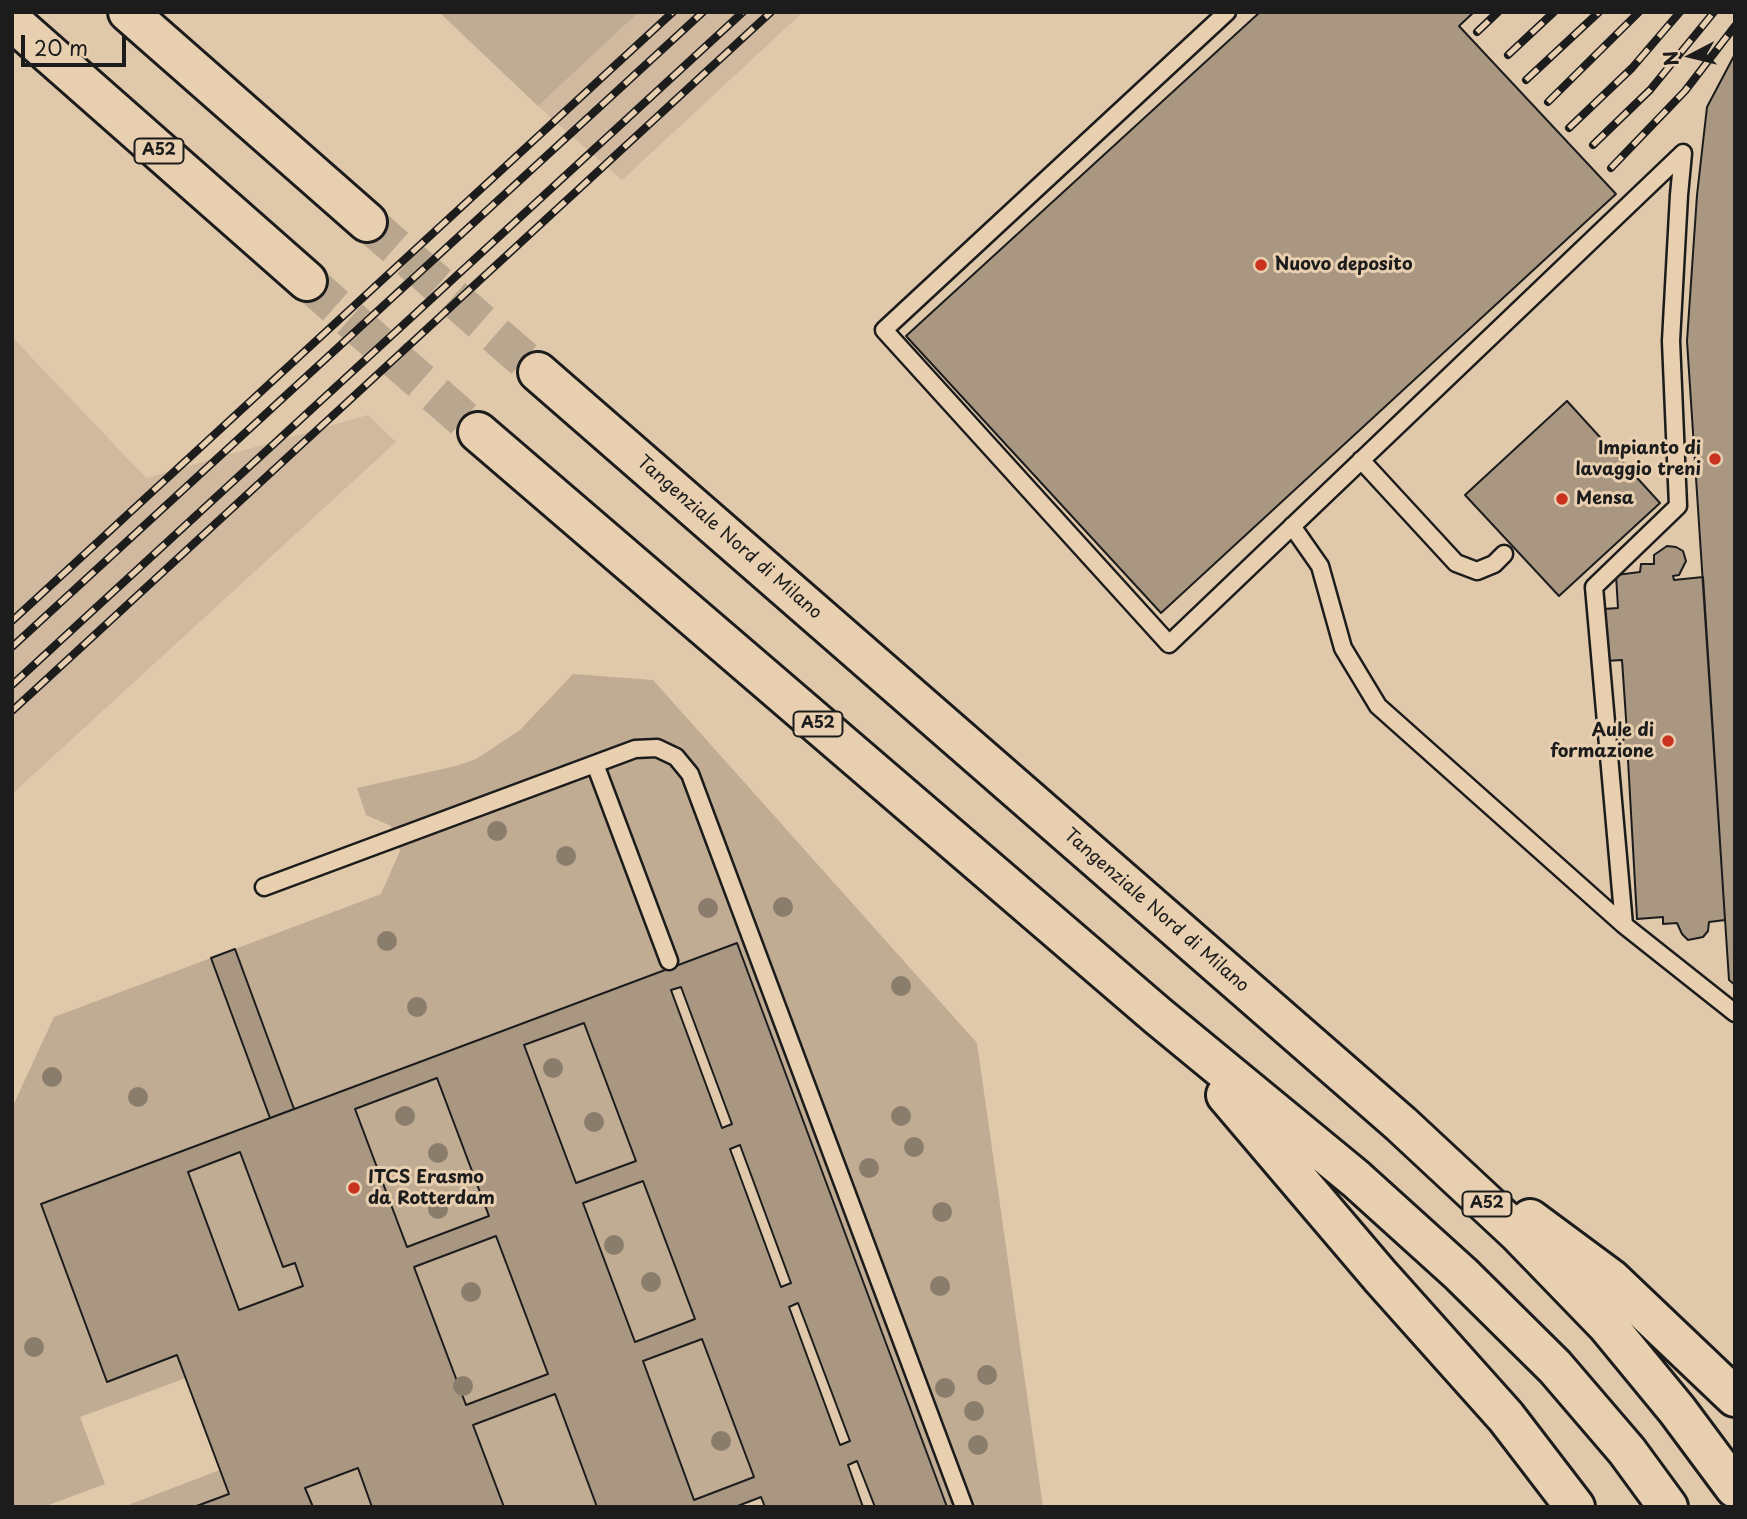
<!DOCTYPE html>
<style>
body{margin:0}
#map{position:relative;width:1747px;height:1519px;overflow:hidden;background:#e0c8aa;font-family:"Playpen Sans",sans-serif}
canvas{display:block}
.frame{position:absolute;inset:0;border:14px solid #1c1c1c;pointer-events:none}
.north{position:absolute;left:1656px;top:21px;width:70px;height:70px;-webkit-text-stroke:5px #e8cfb0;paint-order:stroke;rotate:263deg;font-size:19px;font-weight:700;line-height:28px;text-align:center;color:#1c1c1c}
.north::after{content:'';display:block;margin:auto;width:24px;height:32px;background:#1c1c1c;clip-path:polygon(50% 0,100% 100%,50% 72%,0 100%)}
.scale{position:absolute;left:21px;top:35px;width:105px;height:32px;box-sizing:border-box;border:4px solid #1c1c1c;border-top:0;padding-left:9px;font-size:21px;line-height:24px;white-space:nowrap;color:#1c1c1c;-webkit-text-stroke:5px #e8cfb0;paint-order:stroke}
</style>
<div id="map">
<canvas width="1747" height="1519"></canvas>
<div class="frame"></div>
<div class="north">N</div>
<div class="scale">20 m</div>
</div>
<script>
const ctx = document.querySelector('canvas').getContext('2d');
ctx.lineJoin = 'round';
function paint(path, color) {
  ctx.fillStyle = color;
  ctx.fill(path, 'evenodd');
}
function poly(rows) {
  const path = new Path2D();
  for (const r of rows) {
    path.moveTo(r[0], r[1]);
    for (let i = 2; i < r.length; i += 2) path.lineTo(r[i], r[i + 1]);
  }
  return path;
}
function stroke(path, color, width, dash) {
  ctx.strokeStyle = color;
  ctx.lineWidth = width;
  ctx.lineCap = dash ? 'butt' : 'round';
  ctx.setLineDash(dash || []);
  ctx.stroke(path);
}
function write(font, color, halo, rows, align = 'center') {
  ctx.font = font + ' "Playpen Sans",sans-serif';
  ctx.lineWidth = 6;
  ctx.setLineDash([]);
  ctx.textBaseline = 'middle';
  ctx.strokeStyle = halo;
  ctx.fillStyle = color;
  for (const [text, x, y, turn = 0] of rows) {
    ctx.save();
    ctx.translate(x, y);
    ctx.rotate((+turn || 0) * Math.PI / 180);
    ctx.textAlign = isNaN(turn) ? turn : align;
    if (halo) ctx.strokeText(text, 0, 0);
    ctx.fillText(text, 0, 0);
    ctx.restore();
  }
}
paint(poly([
 [639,12,803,12,622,180,538,106],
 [12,337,146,478,368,415,396,442,12,794]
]), '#d0b99e');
paint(poly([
 [439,12,639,12,538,106],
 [573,674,653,680,977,1043,1043,1507,947,1507,737,943,294,1109,235,949,381,894,400,851,391,826,366,815,357,788,456,766,476,759,520,730],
 [211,958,270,1118,41,1204,107,1381,177,1355,186,1378,80,1417,105,1484,43,1507,15,1507,12,1500,12,1108,54,1017],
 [584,1023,636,1161,576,1183,524,1045],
 [437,1078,489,1216,407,1247,355,1109],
 [240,1152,283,1267,295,1263,303,1286,239,1310,188,1172],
 [643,1181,695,1319,635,1342,583,1203],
 [496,1236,548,1374,466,1405,414,1267],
 [702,1339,754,1477,694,1500,643,1361],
 [555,1394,597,1507,504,1507,473,1425],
 [358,1468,372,1507,313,1507,305,1488],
 [220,1470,229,1494,194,1507,123,1507]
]), '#c0ab93');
const building = poly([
 [1260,12,1474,12,1459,26,1616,194,1161,613,906,336,1260,12],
 [1735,54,1735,985,1729,980,1687,341,1697,195,1707,107,1735,54],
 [1567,401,1660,503,1559,596,1465,495,1567,401],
 [1667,546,1676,547,1683,551,1686,561,1679,575,1673,576,1674,580,1703,577,1725,920,1709,922,1708,931,1703,937,1688,940,1682,934,1677,923,1663,924,1663,917,1637,919,1628,760,1621,744,1627,733,1622,660,1605,661,1603,609,1618,608,1616,575,1640,572,1641,564,1654,564,1654,555,1667,546],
 [737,943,947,1507,875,1507,857,1461,848,1465,863,1507,765,1507,761,1497,735,1507,597,1507,555,1394,473,1425,504,1507,372,1507,358,1468,305,1488,313,1507,194,1507,229,1494,177,1355,107,1382,41,1204,737,943],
 [681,987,732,1124,722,1128,671,990,681,987],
 [584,1023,636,1161,576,1183,524,1045,584,1023],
 [437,1078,489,1216,407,1247,355,1109,437,1078],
 [740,1145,791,1283,781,1287,730,1149,740,1145],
 [240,1152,283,1267,295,1263,303,1286,239,1310,188,1172,240,1152],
 [643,1181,695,1319,635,1342,583,1203,643,1181],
 [496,1236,548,1374,466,1405,414,1267,496,1236],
 [798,1303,850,1441,840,1445,789,1307,798,1303],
 [702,1339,754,1477,694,1500,643,1361,702,1339],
 [235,949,294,1109,270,1118,211,958,235,949]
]);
paint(building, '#a99782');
stroke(building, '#1c1c1c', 2);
stroke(poly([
 [367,222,538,372],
 [307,281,478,432]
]), '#b9a68e', 38, [38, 19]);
const lane = poly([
 [1227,12,884,330,1169,644,1683,153,1679,195,1671,341,1678,506,1594,587,1624,925,1735,1013],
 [1361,460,1456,563,1477,571,1494,564,1504,554],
 [1292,526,1320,566,1343,648,1378,706,1624,925],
 [595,764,669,961],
 [264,887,635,749,657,748,676,757,690,774,964,1507]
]);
const highway = poly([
 [128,12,367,222],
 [12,21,307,281],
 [538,372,1401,1124,1518,1233,1607,1325,1677,1410,1735,1488],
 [478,432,1158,1016,1356,1179,1461,1274,1555,1367,1627,1451,1668,1507],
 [1226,1095,1380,1276,1506,1417,1575,1507],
 [1530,1219,1611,1279,1735,1397]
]);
stroke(lane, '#1c1c1c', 21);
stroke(highway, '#1c1c1c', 44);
stroke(lane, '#e8cfb0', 16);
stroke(highway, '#e8cfb0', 38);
const rail = poly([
 [1477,32,1498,12],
 [1508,55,1554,12],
 [1526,80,1599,12],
 [1548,102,1639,12],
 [1569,128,1632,68,1680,12],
 [1593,145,1650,90,1714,12],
 [1611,168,1685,91,1735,26],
 [12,621,673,12],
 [12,647,703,12],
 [12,685,743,12],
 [12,711,771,12]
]);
stroke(rail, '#1c1c1c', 8);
stroke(rail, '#e8cfb0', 5, [16]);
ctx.fillStyle = '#8b7d6c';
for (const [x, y] of [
 [497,831],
 [566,856],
 [783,907],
 [708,908],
 [387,941],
 [901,986],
 [417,1007],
 [553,1068],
 [52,1077],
 [138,1097],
 [405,1116],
 [901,1116],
 [594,1122],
 [914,1147],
 [438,1153],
 [869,1168],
 [438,1209],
 [942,1212],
 [614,1245],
 [651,1282],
 [940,1286],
 [471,1292],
 [34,1347],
 [987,1375],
 [463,1386],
 [945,1388],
 [974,1411],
 [721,1441],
 [978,1445]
]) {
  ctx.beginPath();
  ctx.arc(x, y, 10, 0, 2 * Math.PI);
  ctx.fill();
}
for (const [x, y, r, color] of [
 [1261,265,7,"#c8321e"],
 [1715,459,7,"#c8321e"],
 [1562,499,7,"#c8321e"],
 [1668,741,7,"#c8321e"],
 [354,1188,7,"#c8321e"]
]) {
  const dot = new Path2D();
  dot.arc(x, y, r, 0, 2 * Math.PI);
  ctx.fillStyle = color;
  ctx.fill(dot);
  stroke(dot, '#e8cfb0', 2.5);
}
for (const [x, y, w] of [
 [159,151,49],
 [818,724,49],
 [1487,1204,49]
]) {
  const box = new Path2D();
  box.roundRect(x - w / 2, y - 12.5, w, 25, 5);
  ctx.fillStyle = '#e8cfb0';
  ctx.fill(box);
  stroke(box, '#1c1c1c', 2);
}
write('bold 16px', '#1c1c1c', null, [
 ["A52",159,151],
 ["A52",818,724],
 ["A52",1487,1204]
]);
write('bold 18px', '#1c1c1c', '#e8cfb0', [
 ["Nuovo deposito",1275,265],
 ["Impianto di",1701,449,"right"],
 ["lavaggio treni",1701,470,"right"],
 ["Mensa",1576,499],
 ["Aule di",1654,731,"right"],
 ["formazione",1654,752,"right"],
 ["ITCS Erasmo",368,1178],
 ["da Rotterdam",368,1199]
], 'left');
write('18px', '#1c1c1c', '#e8cfb0', [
 ["Tangenziale Nord di Milano",729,538,41],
 ["Tangenziale Nord di Milano",1156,911,41]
]);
</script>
